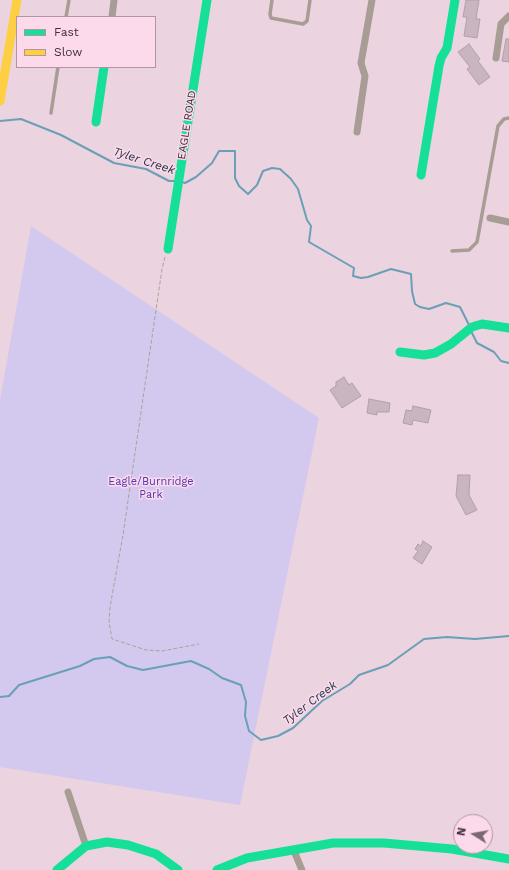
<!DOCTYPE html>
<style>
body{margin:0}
#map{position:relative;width:509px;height:870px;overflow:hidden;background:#ebd3e0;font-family:"Work Sans",sans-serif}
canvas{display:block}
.legend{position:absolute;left:16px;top:16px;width:140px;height:52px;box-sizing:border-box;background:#fdd9ec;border:1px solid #b195a4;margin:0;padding:5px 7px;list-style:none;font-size:12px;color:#402f39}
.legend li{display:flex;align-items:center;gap:8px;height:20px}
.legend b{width:20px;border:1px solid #b195a4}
.north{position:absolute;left:453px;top:814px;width:40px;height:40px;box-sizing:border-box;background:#fdd9ec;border:1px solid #b195a4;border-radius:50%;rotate:281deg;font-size:11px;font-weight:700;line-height:16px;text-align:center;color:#402f39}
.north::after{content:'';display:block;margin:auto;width:14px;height:18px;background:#7c6873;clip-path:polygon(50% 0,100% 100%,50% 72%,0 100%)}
</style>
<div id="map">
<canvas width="509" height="870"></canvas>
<ul class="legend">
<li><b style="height:5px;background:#16e098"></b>Fast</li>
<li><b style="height:5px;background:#ffcf43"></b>Slow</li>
</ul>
<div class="north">N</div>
</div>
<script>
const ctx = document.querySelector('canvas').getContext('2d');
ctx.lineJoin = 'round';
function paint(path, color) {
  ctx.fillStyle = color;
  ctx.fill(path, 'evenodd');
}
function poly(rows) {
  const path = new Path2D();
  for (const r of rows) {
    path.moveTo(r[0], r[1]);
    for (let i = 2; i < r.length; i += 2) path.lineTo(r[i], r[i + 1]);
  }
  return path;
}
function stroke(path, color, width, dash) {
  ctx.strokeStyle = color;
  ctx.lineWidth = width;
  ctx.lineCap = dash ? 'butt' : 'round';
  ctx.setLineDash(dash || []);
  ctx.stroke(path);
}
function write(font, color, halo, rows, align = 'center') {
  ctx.font = font + ' "Work Sans",sans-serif';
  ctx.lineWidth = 3;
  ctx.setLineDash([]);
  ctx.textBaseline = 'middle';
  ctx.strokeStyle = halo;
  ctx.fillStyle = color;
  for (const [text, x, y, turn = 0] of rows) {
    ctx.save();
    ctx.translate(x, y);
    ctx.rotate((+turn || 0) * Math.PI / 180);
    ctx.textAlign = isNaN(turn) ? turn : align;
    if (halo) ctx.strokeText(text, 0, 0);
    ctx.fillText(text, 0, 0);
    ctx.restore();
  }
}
paint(poly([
 [31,226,319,418,240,805,0,767,0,400]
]), '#d3c9ee');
stroke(poly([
 [0,121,21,119,61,135,114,163,146,169,169,181,175,181],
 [182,182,185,183,196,177,212,163,219,151,235,151,235,178,239,186,248,194,257,185,263,171,272,168,280,169,291,179,298,189,307,220,311,226,309,242,354,268,353,276,361,278,368,277,391,269,411,274,412,291,415,304,420,307,429,309,446,303,460,307,469,325],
 [471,331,477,343,494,352,501,361,509,363],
 [0,697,9,696,19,685,80,666,94,659,110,657,127,666,143,670,191,661,209,669,222,678,241,685,246,702,245,716,249,731,261,740,278,736,293,728,322,701,350,684,359,675,388,665,424,639,447,637,475,639,509,636]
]), '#6a9fb7', 2);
const building = poly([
 [466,0,479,0,476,19,480,19,477,38,464,36,467,17,463,17,466,0],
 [506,39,509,39,509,62,502,61,506,39],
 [469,44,480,59,478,61,490,77,479,85,467,69,470,67,458,52,469,44],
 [344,377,349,385,352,383,361,396,342,408,330,390,336,386,336,382,344,377],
 [369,399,390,403,389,412,377,412,377,415,367,413,369,399],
 [413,406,431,410,428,423,413,420,412,425,403,423,406,410,412,411,413,406],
 [458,475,470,475,469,495,477,510,466,515,456,496,458,475],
 [423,541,432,547,422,564,413,558,418,551,415,549,418,544,421,546,423,541]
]);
paint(building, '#c8b5c0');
stroke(building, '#b29faa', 1);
stroke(poly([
 [165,257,162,269,123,535,110,607,109,622,112,639,146,650,162,651,199,644]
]), '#aca09d', 1, [4, 2]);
stroke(poly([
 [272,0,270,14,271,18,303,24,307,21,310,0],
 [66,17,69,0],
 [51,113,58,67],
 [452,251,469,250,477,242,498,126,504,119,509,118]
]), '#a89d94', 3.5);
stroke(poly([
 [112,17,114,0],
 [496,58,501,24,509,16],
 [357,132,365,76,361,63,372,0],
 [490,218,509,222],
 [68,792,86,846],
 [294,851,302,870]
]), '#a89d94', 7);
stroke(poly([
 [96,122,104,67],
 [421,175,439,66,441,58,447,48,455,0],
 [168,249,207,0],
 [400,352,424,355,435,353,451,344,472,327,482,324,509,328],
 [57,870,86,846,107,842,128,845,156,854,178,870],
 [217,870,247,858,333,843,384,843,452,849,509,859]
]), '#16e098', 9);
stroke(poly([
 [0,101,17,0]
]), '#ffcf43', 9);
write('11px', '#402f39', '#fdd9ec', [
 ["EAGLE ROAD",187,125,-81]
]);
write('11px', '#4f39b3', '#fdd9ec', [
 ["Eagle/Burnridge",151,482],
 ["Park",151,495]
]);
write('italic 12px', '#203a44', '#fdd9ec', [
 ["Tyler Creek",144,161,18],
 ["Tyler Creek",310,703,-37]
]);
</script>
